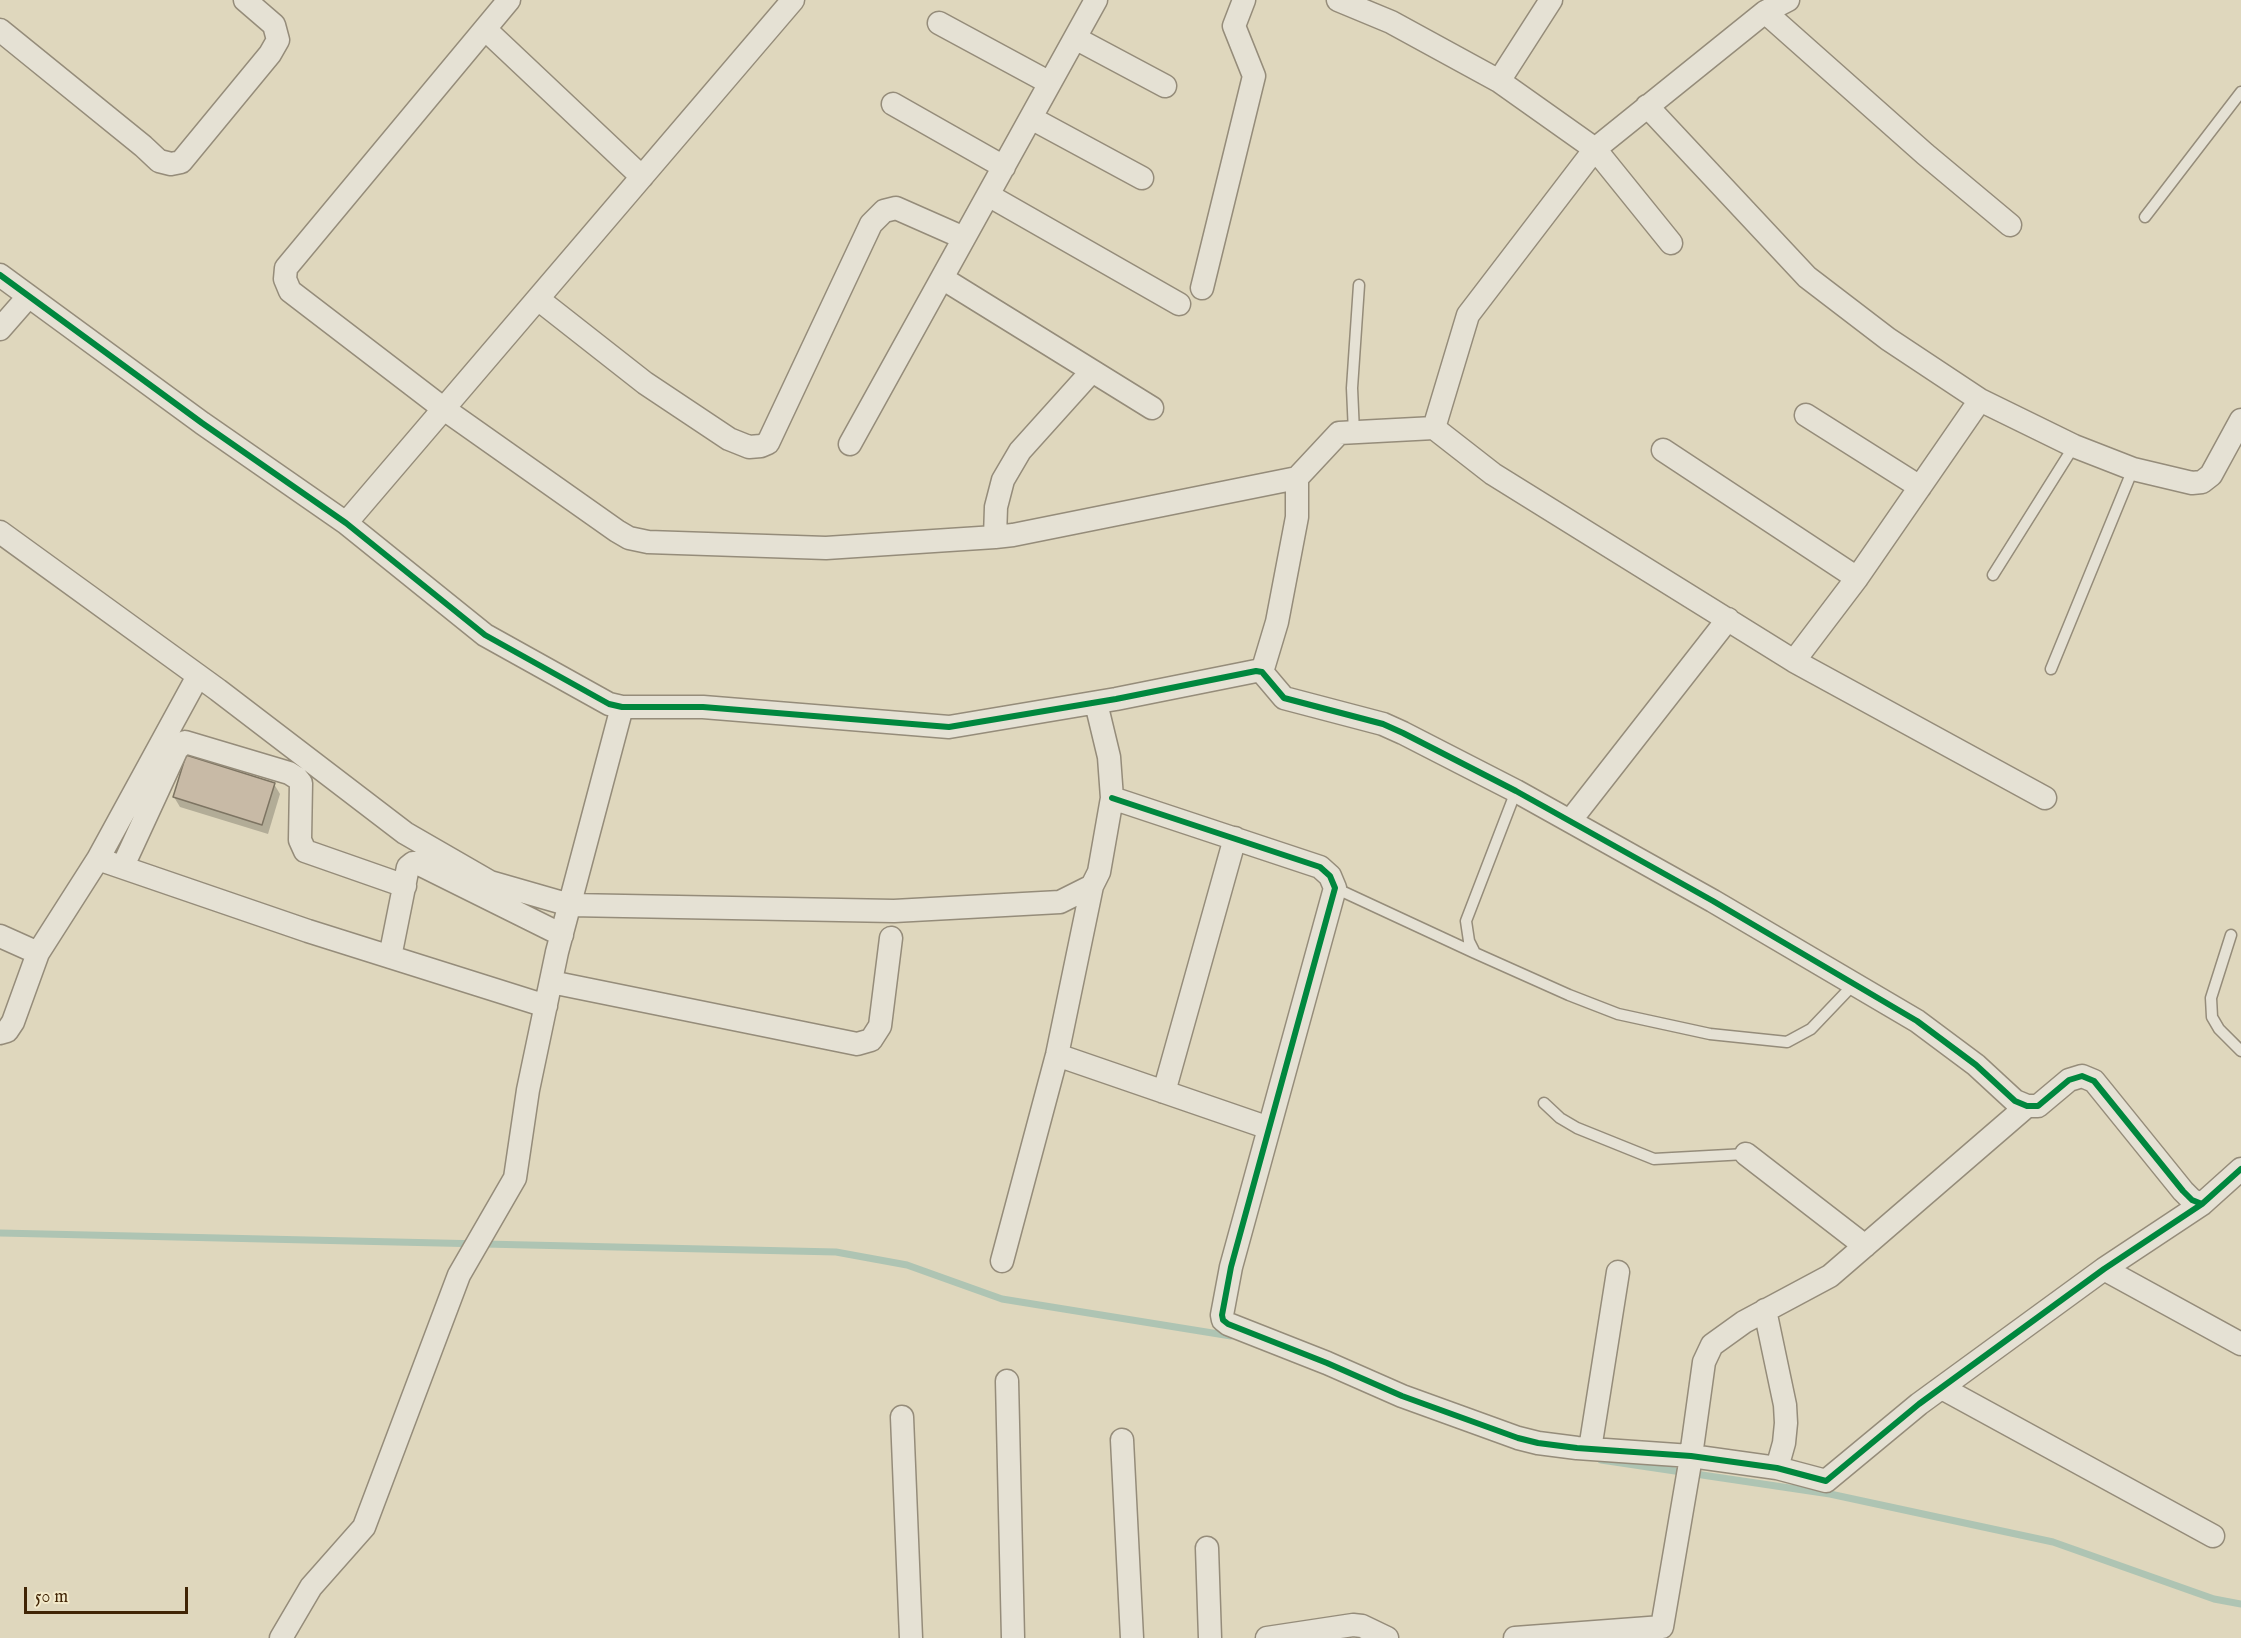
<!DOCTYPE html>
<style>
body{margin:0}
#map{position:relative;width:2241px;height:1638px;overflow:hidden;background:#dfd7bd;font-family:"IM FELL English",serif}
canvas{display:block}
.scale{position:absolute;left:24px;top:1587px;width:164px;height:27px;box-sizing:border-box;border:3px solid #402405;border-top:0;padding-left:8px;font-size:18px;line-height:21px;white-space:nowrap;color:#402405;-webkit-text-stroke:4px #f3eacb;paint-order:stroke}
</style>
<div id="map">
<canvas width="2241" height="1638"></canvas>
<div class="scale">50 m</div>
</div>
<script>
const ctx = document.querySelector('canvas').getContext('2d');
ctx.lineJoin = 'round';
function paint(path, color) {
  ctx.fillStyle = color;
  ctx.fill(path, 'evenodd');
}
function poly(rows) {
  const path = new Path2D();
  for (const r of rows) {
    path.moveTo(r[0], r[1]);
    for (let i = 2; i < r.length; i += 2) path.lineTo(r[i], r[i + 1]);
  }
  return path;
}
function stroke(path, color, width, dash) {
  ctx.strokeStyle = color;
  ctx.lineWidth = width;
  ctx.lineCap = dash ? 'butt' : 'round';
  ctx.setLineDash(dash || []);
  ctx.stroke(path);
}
paint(poly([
 [274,784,280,794,268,834,180,807,174,797]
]), '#0003');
stroke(poly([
 [0,1233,836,1252,907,1265,1002,1299,1231,1336],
 [1601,1460,1830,1494,2053,1542,2214,1599,2241,1604]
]), '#aec4b3', 7);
const building = poly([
 [186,755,275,783,262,825,173,797,186,755]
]);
paint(building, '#c8baa6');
stroke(building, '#7d7462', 1.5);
const service = poly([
 [2145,217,2241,92],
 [1354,433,1352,388,1359,285],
 [1993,575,2074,446],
 [2051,669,2133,469],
 [1516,791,1466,921,1469,941,1475,953,1569,995,1618,1014,1710,1034,1787,1042,1811,1029,1853,985],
 [1335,888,1475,953],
 [2231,935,2211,998,2212,1017,2219,1029,2241,1051],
 [1544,1103,1560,1118,1577,1128,1654,1159,1746,1154]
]);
const minor = poly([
 [509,0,286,268,285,279,290,291,444,409,617,531,629,538,648,542,826,548,995,537,1013,535,1297,478],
 [1338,0,1391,22,1499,81,1595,149,1671,243],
 [1765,12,1925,154,2010,225],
 [939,23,1050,83],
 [485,29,642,177],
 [0,30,143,146,159,161,171,164,181,162,270,54,278,40,274,25,245,0],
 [1075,38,1165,86],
 [1499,81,1551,0],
 [893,104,1004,167],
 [1647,106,1807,277,1888,339,1980,400,2074,446,2133,469,2192,483,2202,482,2211,475,2241,420],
 [1031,118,1142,178],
 [988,195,1179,304],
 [0,275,202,423,346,523,485,635,609,704,622,707,703,707,949,727,1116,699,1256,671,1262,672,1284,698,1383,724,1403,733,1516,791,1713,901,1917,1021,1976,1065,2015,1101,2027,1106,2038,1106,2069,1080,2082,1076,2094,1081,2183,1191,2192,1200,2202,1204],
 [942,278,1152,408],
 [1202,288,1254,76,1234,26,1244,0],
 [538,299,645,383,729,439,749,447,761,446,768,443,871,224,884,211,896,208,964,238],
 [0,329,28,297],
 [1806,415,1920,487],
 [1434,428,1468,315,1595,149,1765,12,1788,0],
 [850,444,1096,0],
 [1663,450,1857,578],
 [346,523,793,0],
 [0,532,218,690,405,833,490,882,570,905,894,911,1060,902,1092,886,1099,872,1112,798,1109,757,1096,703],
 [995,537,996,507,1003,480,1020,451,1092,371],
 [1794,661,1857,578,1980,400],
 [1262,672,1277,622,1297,517,1297,478,1339,433,1434,428,1493,474,1794,661,2045,798],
 [1112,798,1320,867,1330,876,1335,888,1231,1267,1222,1315,1223,1320,1228,1324,1327,1363,1402,1396,1518,1438,1538,1443,1577,1448,1691,1456,1777,1468,1826,1481,1919,1404,2104,1269,2202,1204,2241,1169],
 [1570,821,1728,619],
 [98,859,198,676],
 [123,866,177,749,185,742,289,773,297,778,301,783,300,840,305,851,405,886],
 [0,936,38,953,98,859,308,931,546,1006],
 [390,957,408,867,413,863,417,863,562,935],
 [551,982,857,1044,871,1040,880,1026,891,938],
 [0,1033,7,1031,13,1022,38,953],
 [1057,1055,1269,1128],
 [1164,1092,1235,838],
 [1746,1154,1865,1246],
 [1002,1261,1057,1055,1092,886],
 [2104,1269,2241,1344],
 [1765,1310,1785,1405,1786,1423,1784,1443,1777,1468],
 [1007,1381,1013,1638],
 [1942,1388,2213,1536],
 [902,1417,911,1638],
 [1122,1440,1132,1638],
 [1590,1449,1618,1272],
 [1207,1548,1210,1638],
 [281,1638,311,1587,364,1527,459,1275,515,1178,528,1090,557,952,622,707],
 [1267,1638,1353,1625,1362,1626,1387,1638],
 [1515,1638,1662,1627,1690,1463,1704,1362,1712,1345,1744,1322,1830,1276,2027,1106]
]);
stroke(service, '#958c7a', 13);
stroke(minor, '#958c7a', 25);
stroke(service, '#e5e1d4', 10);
stroke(minor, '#e5e1d4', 22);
stroke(poly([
 [0,275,202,423,346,523,485,635,609,704,622,707,703,707,949,727,1116,699,1256,671,1262,672,1284,698,1383,724,1403,733,1516,791,1713,901,1917,1021,1976,1065,2015,1101,2027,1106,2038,1106,2069,1080,2082,1076,2094,1081,2183,1191,2192,1200,2202,1204],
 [1112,798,1320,867,1330,876,1335,888,1231,1267,1222,1315,1223,1320,1228,1324,1327,1363,1402,1396,1518,1438,1538,1443,1577,1448,1691,1456,1777,1468,1826,1481,1919,1404,2104,1269,2202,1204,2241,1169]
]), '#00873e', 6);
</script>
